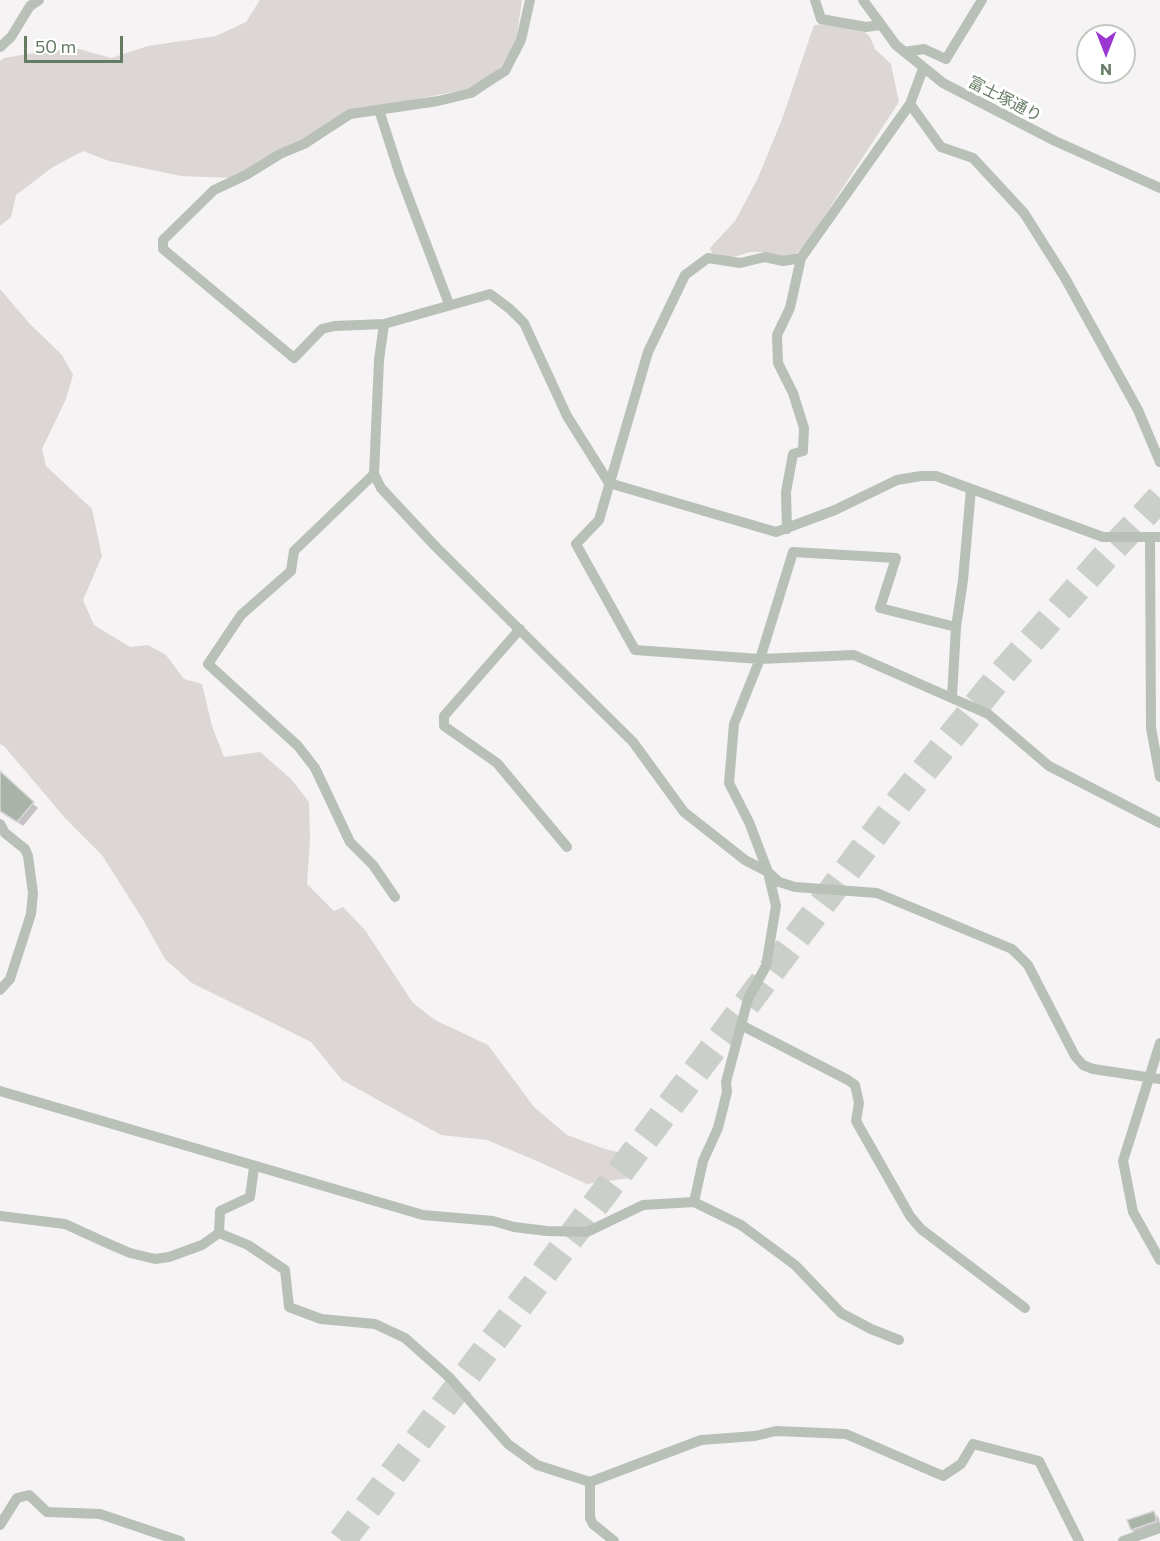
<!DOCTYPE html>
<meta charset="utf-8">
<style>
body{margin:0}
#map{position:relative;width:1160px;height:1541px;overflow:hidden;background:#f6f3f5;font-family:Commissioner,sans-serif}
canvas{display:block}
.north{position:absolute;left:1076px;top:24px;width:60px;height:60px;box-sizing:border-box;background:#fff;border:2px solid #c2cac1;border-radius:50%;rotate:180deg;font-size:16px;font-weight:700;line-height:24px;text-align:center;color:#667b64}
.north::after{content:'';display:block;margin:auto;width:21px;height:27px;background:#9b37d1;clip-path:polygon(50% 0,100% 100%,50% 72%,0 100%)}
.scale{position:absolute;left:24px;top:36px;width:99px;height:27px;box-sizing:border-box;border:3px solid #667b64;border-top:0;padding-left:8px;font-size:18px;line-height:21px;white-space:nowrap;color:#667b64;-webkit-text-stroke:4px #fff;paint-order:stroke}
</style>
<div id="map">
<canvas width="1160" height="1541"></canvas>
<div class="north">N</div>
<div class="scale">50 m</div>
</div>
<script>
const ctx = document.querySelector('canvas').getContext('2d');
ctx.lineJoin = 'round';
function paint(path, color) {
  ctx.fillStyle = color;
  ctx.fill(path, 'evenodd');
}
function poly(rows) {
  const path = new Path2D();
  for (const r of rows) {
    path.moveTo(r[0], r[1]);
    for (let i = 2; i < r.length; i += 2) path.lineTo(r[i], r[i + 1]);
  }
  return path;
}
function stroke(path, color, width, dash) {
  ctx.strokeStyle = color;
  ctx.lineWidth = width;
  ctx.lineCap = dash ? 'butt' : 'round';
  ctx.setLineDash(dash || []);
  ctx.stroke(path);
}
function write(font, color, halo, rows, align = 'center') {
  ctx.font = font + ' Commissioner,"Noto Sans JP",sans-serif';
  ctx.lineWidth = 6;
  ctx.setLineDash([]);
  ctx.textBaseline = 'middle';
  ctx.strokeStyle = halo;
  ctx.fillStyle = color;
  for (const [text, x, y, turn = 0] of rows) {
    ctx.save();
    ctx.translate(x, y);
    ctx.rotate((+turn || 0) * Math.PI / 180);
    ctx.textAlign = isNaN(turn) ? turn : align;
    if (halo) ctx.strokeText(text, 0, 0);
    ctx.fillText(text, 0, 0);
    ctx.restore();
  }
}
paint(poly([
 [260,0,522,0,516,41,499,70,468,89,387,105,362,107,231,178,181,176,109,161,83,151,53,167,16,195,11,217,0,226,0,61,4,58,39,52,79,49,111,58,148,46,216,36,246,22],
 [824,24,865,32,870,37,875,49,891,64,899,102,802,250,788,258,765,252,750,252,730,258,712,253,710,248,735,221,757,180,781,122,814,25],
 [0,289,30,324,62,355,73,375,66,399,42,449,46,466,92,509,102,556,83,600,94,625,130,647,148,645,166,655,184,679,202,684,212,726,224,757,260,752,291,779,309,802,310,840,307,884,334,911,343,907,365,930,413,1003,435,1020,488,1045,534,1107,567,1135,605,1149,622,1153,630,1178,587,1184,537,1161,487,1140,441,1135,342,1080,311,1042,192,983,165,959,142,918,102,855,65,818,4,746,0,744]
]), '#dcd6d5');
paint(poly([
 [0,776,38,808,23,826,0,809],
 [1153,1512,1159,1518,1160,1527,1137,1535,1132,1530]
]), '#0003');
const building = poly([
 [0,771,34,802,17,822,0,811,0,771],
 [1154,1511,1157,1521,1131,1530,1127,1520,1154,1511]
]);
paint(building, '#a9b3a7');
stroke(building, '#d7d6d7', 1.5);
stroke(poly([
 [342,1541,898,803,1000,676,1105,557,1160,498]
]), '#cbcfca', 28, [28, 14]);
stroke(poly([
 [530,0,521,40,505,71,492,79,471,93,438,101,350,114,304,144,280,154,246,175,214,190,163,240,163,249,294,358,322,329,334,326,384,324,490,294,510,309,524,323,567,416,609,483,776,532,835,510,897,480,921,476,936,476,1103,537,1160,537],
 [815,0,821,19,866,27,880,25],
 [863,0,896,45,943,83,1055,141,1160,188],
 [0,47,11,37,30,6,39,0],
 [904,52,924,49,946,59,982,0],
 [923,69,910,104,941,147,973,158,1024,213,1065,278,1138,410,1160,462],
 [379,110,400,175,449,304],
 [801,258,783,261,765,257,740,263,708,258,685,275,648,352,599,520,576,544,635,650,760,659,793,552,896,558,880,608,956,627,963,580,971,489],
 [384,324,379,360,374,474,381,488,436,547,633,742,684,812,745,860,768,872,779,882,795,887,877,893,1012,949,1028,965,1075,1056,1083,1065,1093,1069,1160,1079],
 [374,474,294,551,291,571,241,615,208,664,298,746,315,768,350,842,373,865,395,897],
 [787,529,786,492,793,454,803,451,804,428,793,393,778,363,777,335,790,308,801,258,910,104],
 [1150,537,1151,728,1160,777],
 [520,629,444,716,444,726,497,763,567,847],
 [952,697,956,627],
 [0,824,5,833,25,849,28,856,33,893,31,914,10,979,0,990],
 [741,1025,848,1080,855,1085,859,1103,856,1121,910,1216,921,1229,1025,1308],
 [1160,1043,1123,1161,1133,1212,1160,1260],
 [0,1091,423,1215,493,1221,514,1227,547,1231,587,1232,643,1205,694,1202,703,1161,718,1128,727,1092,726,1082,748,999,766,966,776,906,768,872,749,822,729,783,734,724,760,659,854,655,988,714,1049,766,1160,823],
 [694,1202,741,1225,795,1265,841,1313,871,1329,899,1340],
 [0,1216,65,1224,109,1244,130,1253,155,1259,169,1257,202,1245,219,1233],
 [219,1233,248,1245,285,1270,289,1307,321,1319,375,1324,405,1338,450,1378,508,1444,537,1465,590,1482,590,1518,593,1524,614,1541],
 [219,1233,220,1211,250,1197,254,1167],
 [590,1482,701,1440,755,1436,776,1431,846,1434,943,1476,961,1464,973,1444,1039,1461,1079,1541],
 [0,1525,17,1498,29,1495,47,1512,100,1514,180,1541],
 [1123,1541,1160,1528]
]), '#b9c0b8', 10);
write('16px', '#667b64', '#fff', [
 ["富士塚通り",1005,99,27]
]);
</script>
